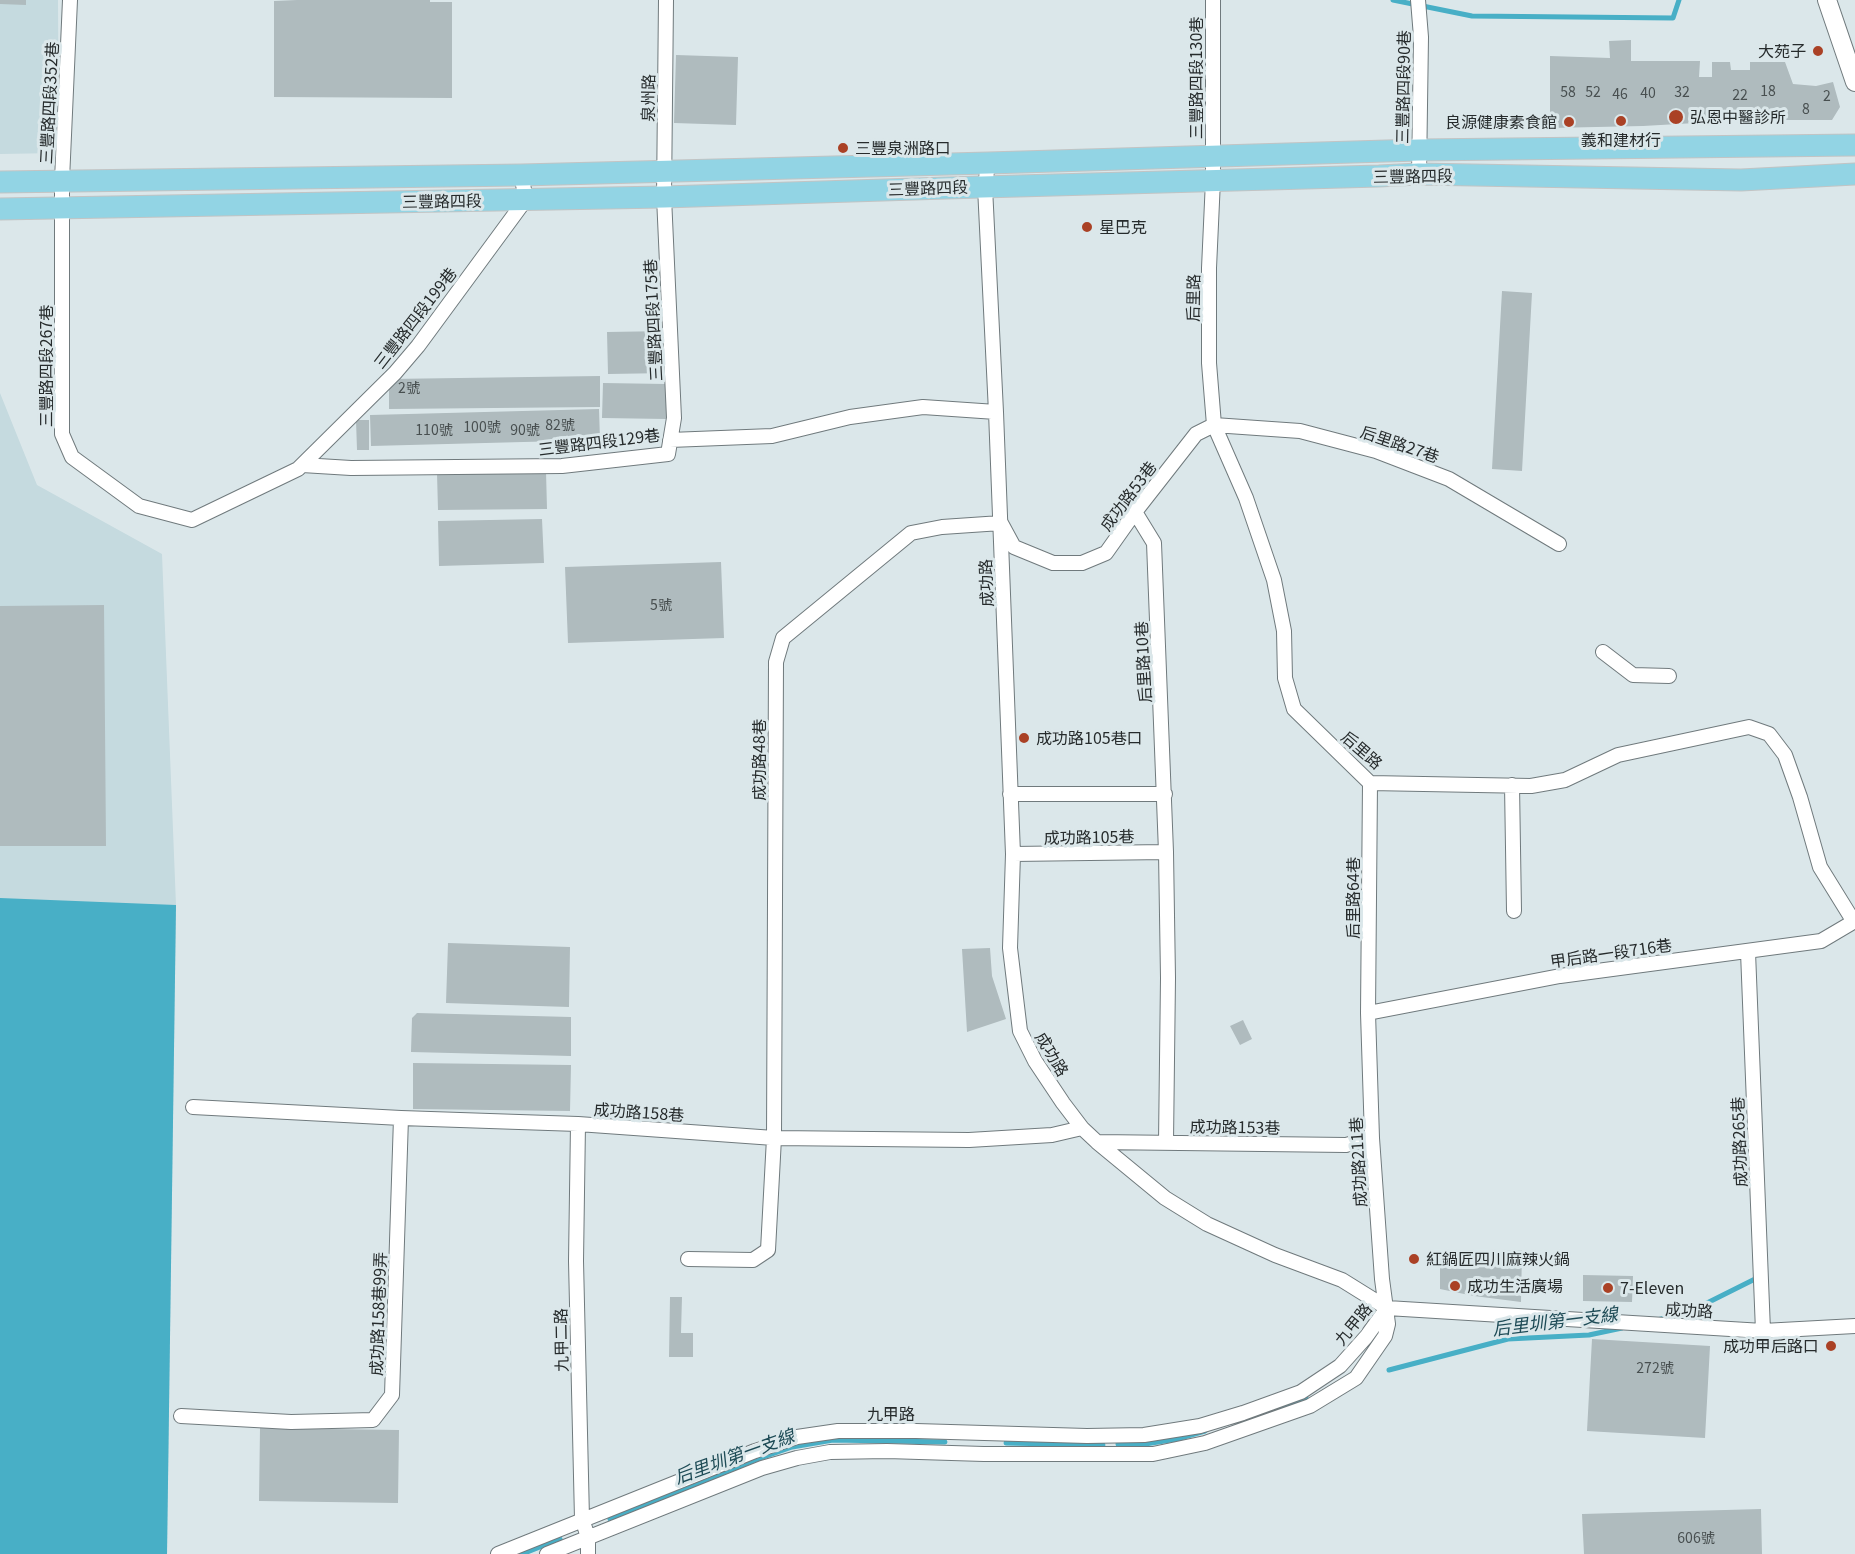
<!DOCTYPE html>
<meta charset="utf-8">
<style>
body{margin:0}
canvas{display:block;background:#dbe7ea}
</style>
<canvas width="1855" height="1554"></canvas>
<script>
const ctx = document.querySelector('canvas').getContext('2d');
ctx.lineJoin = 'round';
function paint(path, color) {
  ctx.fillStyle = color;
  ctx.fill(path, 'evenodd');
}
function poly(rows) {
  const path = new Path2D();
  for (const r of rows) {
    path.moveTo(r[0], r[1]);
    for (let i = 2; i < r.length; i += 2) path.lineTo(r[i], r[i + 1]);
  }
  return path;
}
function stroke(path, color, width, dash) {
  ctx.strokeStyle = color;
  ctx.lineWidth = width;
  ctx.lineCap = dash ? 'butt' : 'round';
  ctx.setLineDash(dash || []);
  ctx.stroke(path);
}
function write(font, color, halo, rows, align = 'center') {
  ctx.font = font + ' Georgia,"Noto Sans TC",serif';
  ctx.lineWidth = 6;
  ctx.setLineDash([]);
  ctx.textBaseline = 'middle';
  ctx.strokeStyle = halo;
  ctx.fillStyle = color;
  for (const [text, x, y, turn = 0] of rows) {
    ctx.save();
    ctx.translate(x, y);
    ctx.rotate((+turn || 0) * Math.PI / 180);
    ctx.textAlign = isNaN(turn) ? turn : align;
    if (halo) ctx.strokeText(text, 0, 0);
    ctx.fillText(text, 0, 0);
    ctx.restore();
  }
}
paint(poly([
 [0,0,58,0,59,153,0,154],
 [0,393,37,485,162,554,176,905,167,1554,0,1554]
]), '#c5dadf');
paint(poly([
 [0,898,176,905,167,1554,0,1554]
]), '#48afc6');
stroke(poly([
 [1393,0,1472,16,1673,18,1679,0],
 [1657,1320,1687,1313,1755,1279],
 [1389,1370,1508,1339,1589,1335,1622,1328],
 [1259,1414,1306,1398],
 [1006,1443,1103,1445],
 [1118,1444,1145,1444,1177,1439,1205,1431],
 [610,1519,755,1460,792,1447,833,1440,945,1442],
 [522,1554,560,1539]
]), '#48afc6', 5);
paint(poly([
 [0,0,26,0,26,5,0,4],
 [297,0,430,0,430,2,452,2,452,98,274,97,274,1],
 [1631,40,1631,61,1700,61,1699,77,1712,77,1712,62,1730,62,1731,70,1750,70,1750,62,1785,62,1793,84,1816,86,1833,82,1840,107,1832,120,1748,120,1643,126,1550,128,1550,56,1610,58,1609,41],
 [676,55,738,57,736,125,674,123],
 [1502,291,1532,293,1522,471,1492,469],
 [668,331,669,373,608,374,607,332],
 [600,376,600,407,389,409,389,379],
 [603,383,666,384,666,419,602,418],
 [599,409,600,440,371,446,370,415],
 [356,420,369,420,369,450,357,450],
 [546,471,547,509,438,510,437,473],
 [542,519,544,563,439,566,438,521],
 [721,562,724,638,568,643,565,567],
 [104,605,106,846,0,846,0,606],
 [448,943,570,947,569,1007,446,1003],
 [990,948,992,976,1006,1019,967,1032,962,949],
 [417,1013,571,1017,571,1056,411,1052,412,1018],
 [1243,1020,1252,1039,1240,1045,1230,1026],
 [413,1063,571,1065,570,1111,413,1109],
 [1522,1250,1521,1302,1474,1296,1440,1289,1440,1253],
 [1583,1275,1633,1276,1632,1302,1583,1301],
 [670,1297,682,1297,681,1333,693,1333,693,1357,669,1357],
 [1592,1339,1710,1346,1705,1438,1587,1431],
 [260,1428,399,1430,398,1503,259,1501],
 [1761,1509,1762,1554,1584,1554,1582,1514]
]), '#afbbbe');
const street = poly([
 [70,0,62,180,62,434,72,457,139,506,192,520,298,469,395,373,418,346,526,199,521,175],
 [1213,0,1213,180,1209,268,1209,363,1214,425,1246,498,1274,580,1284,631,1285,678,1294,709,1370,783,1531,786,1565,780,1618,755,1749,727,1769,734,1785,755,1800,797,1820,867,1854,922],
 [1418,0,1421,37,1419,174],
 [988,163,985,187,996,412,1013,854,1010,948,1020,1031,1035,1061,1063,1103,1082,1128,1097,1142,1165,1198,1207,1224,1275,1255,1342,1280,1387,1308,1763,1331,1855,1326],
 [670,440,772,436,850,417,923,407,996,412],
 [302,465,351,468,562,466,668,454,674,418,664,197,666,0],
 [1135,512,1154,543,1166,852,1168,978,1166,1142],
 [1603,652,1633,675,1669,676],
 [1512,785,1514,911],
 [1010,794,1165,794],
 [1013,854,1166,852],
 [1748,952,1763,1331],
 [1368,1013,1560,976,1821,941,1855,921],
 [193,1107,401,1118,578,1124,774,1138,969,1140,1052,1135,1082,1128],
 [578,1124,576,1261,582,1519,588,1537,588,1554],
 [1097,1142,1346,1145,1372,1138],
 [688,1259,753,1260,768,1250,774,1138,776,662,783,638,911,533,942,527,1001,523,1014,547,1053,563,1082,563,1106,553,1135,512,1196,434,1214,425,1300,431,1376,451,1449,479,1559,544],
 [181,1416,291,1422,373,1420,392,1395,401,1118],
 [498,1554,755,1451,797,1437,838,1431,916,1431,1087,1436,1144,1435,1200,1426,1243,1413,1301,1392,1340,1366,1366,1337,1387,1308],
 [547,1554,762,1468,797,1458,830,1452,887,1451,984,1454,1153,1454,1205,1443,1310,1406,1356,1378,1385,1336,1388,1324,1382,1279,1372,1138,1368,1013,1370,783]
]);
const secondary = poly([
 [1827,0,1855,82]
]);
const primary = poly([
 [0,182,521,175,988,163,1419,150,1855,145],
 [0,209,664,197,946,188,1379,176,1419,174,1741,180,1855,174]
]);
stroke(street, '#707a7d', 16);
stroke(secondary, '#707a7d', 20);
stroke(primary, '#c2c4c4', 23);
stroke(street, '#fff', 14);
stroke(secondary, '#fff', 18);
stroke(primary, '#92d4e4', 21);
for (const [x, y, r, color] of [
 [1818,51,6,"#aa4125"],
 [1676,117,8,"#aa4125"],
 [1621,121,6,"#aa4125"],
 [1569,122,6,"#aa4125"],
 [843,148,6,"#aa4125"],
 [1087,227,6,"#aa4125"],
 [1024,738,6,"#aa4125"],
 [1414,1259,6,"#aa4125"],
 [1455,1286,6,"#aa4125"],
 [1608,1288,6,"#aa4125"],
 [1831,1346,6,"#aa4125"]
]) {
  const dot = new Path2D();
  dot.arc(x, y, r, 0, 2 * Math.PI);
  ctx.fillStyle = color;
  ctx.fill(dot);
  stroke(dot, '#dbe7ea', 2);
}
write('14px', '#484f50', null, [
 ["18",1768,91],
 ["58",1568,92],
 ["52",1593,92],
 ["32",1682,92],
 ["40",1648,93],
 ["46",1620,94],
 ["22",1740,95],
 ["2",1827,96],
 ["8",1806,109],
 ["2號",409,388],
 ["82號",560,425],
 ["100號",482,427],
 ["110號",434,430],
 ["90號",525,430],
 ["5號",661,605],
 ["272號",1655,1368],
 ["606號",1696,1538]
]);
write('16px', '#262b2c', '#dbe7ea', [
 ["大苑子",1806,51,"right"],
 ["弘恩中醫診所",1690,117],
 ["良源健康素食館",1557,122,"right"],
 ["義和建材行",1621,140,"center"],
 ["三豐泉洲路口",855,148],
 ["星巴克",1099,227],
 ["成功路105巷口",1036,738],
 ["紅鍋匠四川麻辣火鍋",1426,1259],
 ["成功生活廣場",1467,1286],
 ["7-Eleven",1620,1288],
 ["成功甲后路口",1819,1346,"right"]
], 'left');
write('16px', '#262b2c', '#dbe7ea', [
 ["三豐路四段130巷",1196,78,-90],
 ["三豐路四段90巷",1403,87,-89],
 ["泉州路",648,98,-89],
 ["三豐路四段352巷",49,103,-87],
 ["三豐路四段",1413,176,-1],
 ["三豐路四段",928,188,-2],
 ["三豐路四段",442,201,-1],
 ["后里路",1193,298,-89],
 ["三豐路四段199巷",415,318,-52],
 ["三豐路四段175巷",653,320,-93],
 ["三豐路四段267巷",46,366,-90],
 ["三豐路四段129巷",599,442,-7],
 ["后里路27巷",1400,444,19],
 ["成功路53巷",1128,496,-53],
 ["成功路",986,583,-92],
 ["后里路10巷",1143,662,-93],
 ["后里路",1362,750,41],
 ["成功路48巷",759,760,-90],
 ["成功路105巷",1089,837,-1],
 ["后里路64巷",1353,898,-90],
 ["甲后路一段716巷",1611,953,-8],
 ["成功路",1052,1054,59],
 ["成功路158巷",639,1112,4],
 ["成功路153巷",1235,1127,1],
 ["成功路265巷",1739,1142,-92],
 ["成功路211巷",1358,1162,-93],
 ["成功路",1689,1310,3],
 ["成功路158巷99弄",378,1314,-88],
 ["九甲路",1353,1324,-51],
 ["九甲二路",561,1340,-91],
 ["九甲路",891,1414]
]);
write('italic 18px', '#1e4b56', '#dbe7ea', [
 ["后里圳第一支線",1555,1321,-7],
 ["后里圳第一支線",734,1456,-20]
]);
</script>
